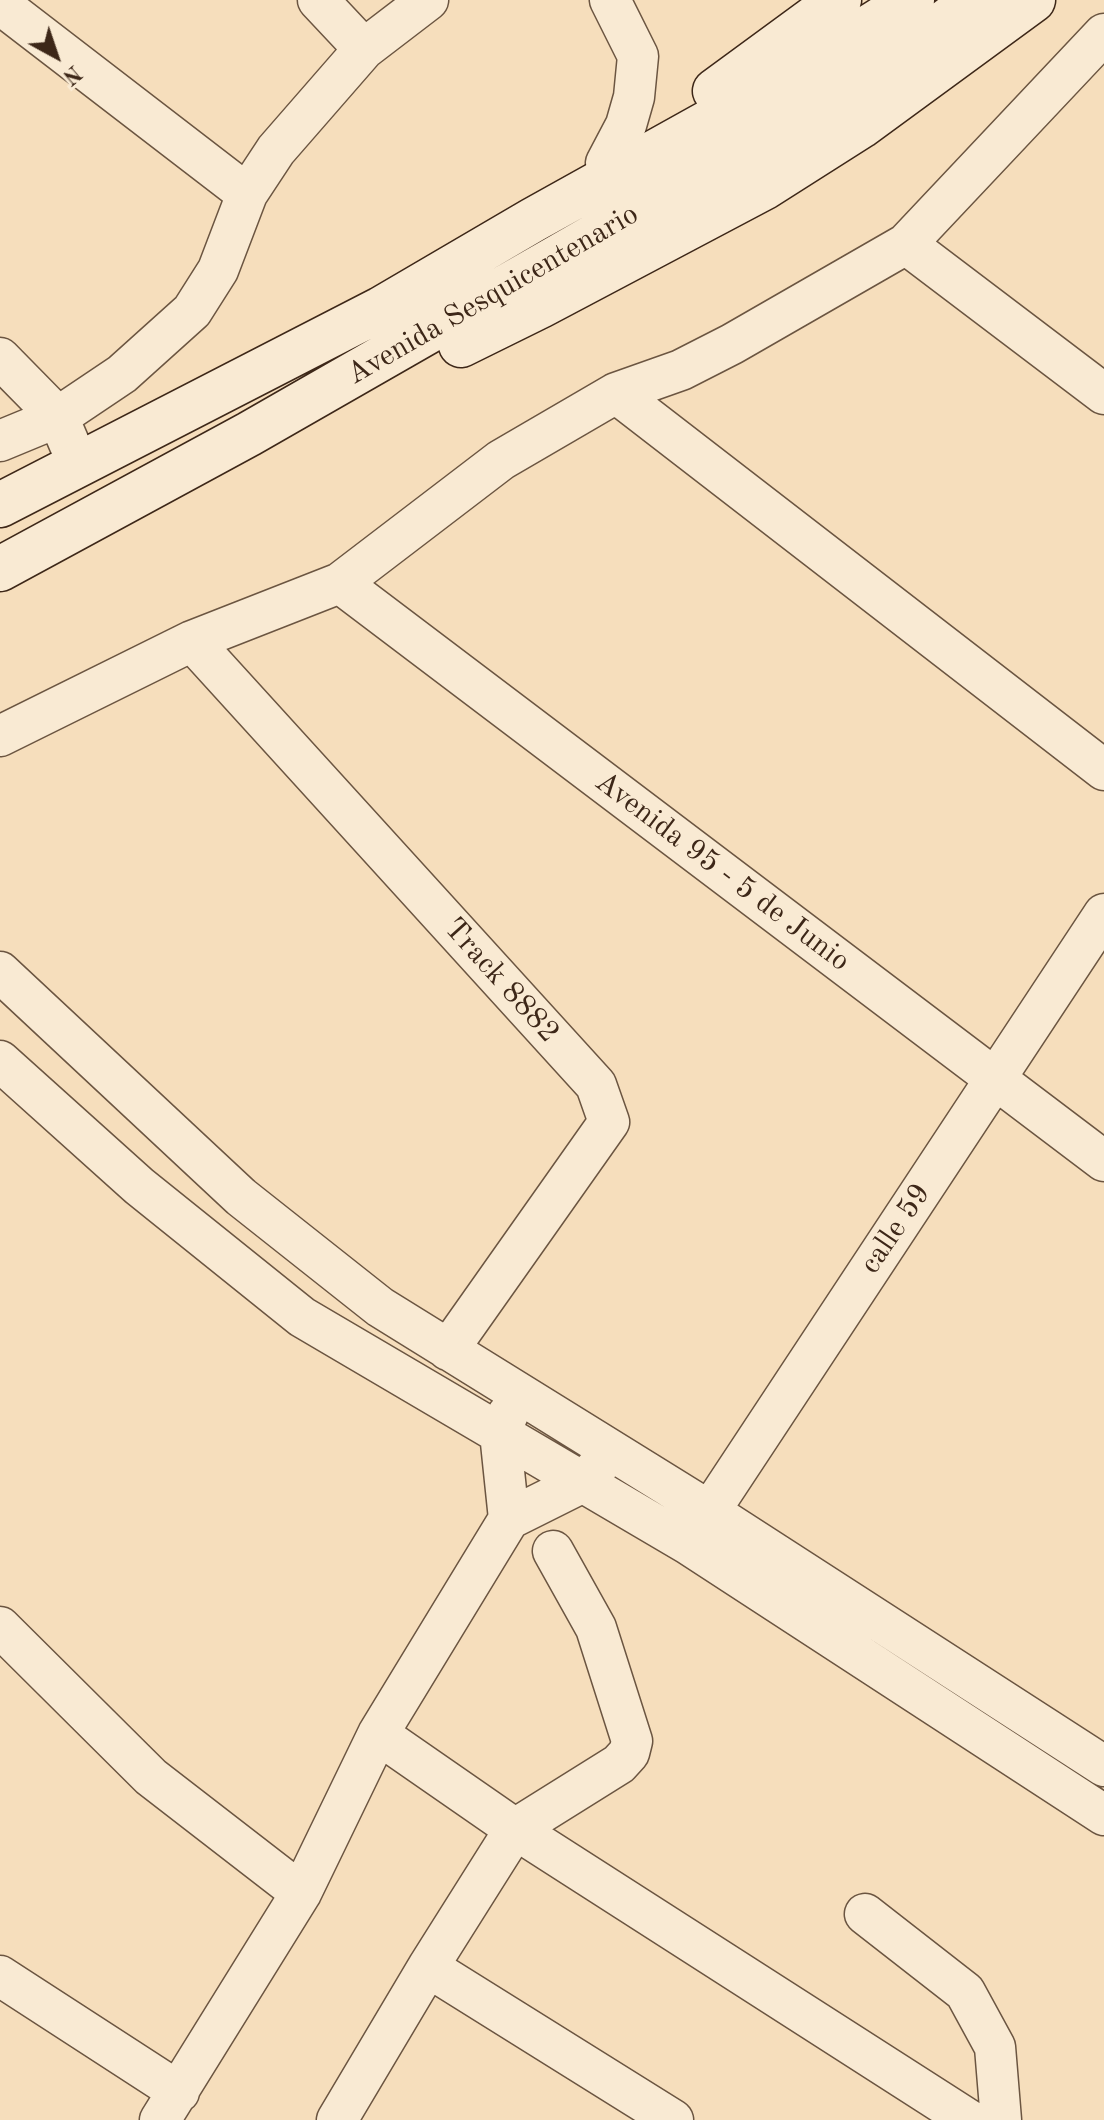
<!DOCTYPE html>
<style>
body{margin:0}
#map{position:relative;width:1104px;height:2120px;overflow:hidden;background:#f6debc;font-family:"Old Standard TT",serif}
canvas{display:block}
.north{position:absolute;left:16px;top:16px;width:80px;height:80px;-webkit-text-stroke:6px #f9ead3;paint-order:stroke;rotate:140deg;font-size:22px;font-weight:700;line-height:32px;text-align:center;color:#3d2718}
.north::after{content:'';display:block;margin:auto;width:28px;height:36px;background:#3d2718;clip-path:polygon(50% 0,100% 100%,50% 72%,0 100%)}
</style>
<div id="map">
<canvas width="1104" height="2120"></canvas>
<div class="north">N</div>
</div>
<script>
const ctx = document.querySelector('canvas').getContext('2d');
ctx.lineJoin = 'round';
function poly(rows) {
  const path = new Path2D();
  for (const r of rows) {
    path.moveTo(r[0], r[1]);
    for (let i = 2; i < r.length; i += 2) path.lineTo(r[i], r[i + 1]);
  }
  return path;
}
function stroke(path, color, width, dash) {
  ctx.strokeStyle = color;
  ctx.lineWidth = width;
  ctx.lineCap = dash ? 'butt' : 'round';
  ctx.setLineDash(dash || []);
  ctx.stroke(path);
}
function write(font, color, halo, rows, align = 'center') {
  ctx.font = font + ' "Old Standard TT",serif';
  ctx.lineWidth = 8;
  ctx.setLineDash([]);
  ctx.textBaseline = 'middle';
  ctx.strokeStyle = halo;
  ctx.fillStyle = color;
  for (const [text, x, y, turn = 0] of rows) {
    ctx.save();
    ctx.translate(x, y);
    ctx.rotate((+turn || 0) * Math.PI / 180);
    ctx.textAlign = isNaN(turn) ? turn : align;
    if (halo) ctx.strokeText(text, 0, 0);
    ctx.fillText(text, 0, 0);
    ctx.restore();
  }
}
const street = poly([
 [318,0,364,49],
 [0,4,247,194],
 [606,163,626,125,634,97,638,56,610,0],
 [906,244,1104,394],
 [0,358,58,417,78,464],
 [616,393,1104,770],
 [0,441,58,417,122,374,192,311,218,270,247,194,276,150,364,49,428,0],
 [340,583,1104,1161],
 [192,641,596,1085,609,1122,448,1350],
 [0,736,192,641,340,583,501,460,616,393,681,370,732,344,906,244,1104,34],
 [0,972,241,1197,380,1307,709,1511,1104,1766],
 [0,1061,139,1186,302,1317,688,1544,1104,1815],
 [508,1414,500,1433,509,1519],
 [696,1532,1104,914],
 [0,1627,151,1777,301,1893],
 [378,1734,515,1829,969,2120],
 [865,1914,965,1992,995,2047,1001,2120],
 [428,1967,673,2120],
 [0,1976,179,2092],
 [160,2120,301,1893,378,1734,509,1519,585,1481,598,1466],
 [337,2120,428,1967,515,1829,619,1764,629,1753,632,1741,596,1628,553,1551]
]);
const secondary = poly([
 [715,91,839,0],
 [461,345,540,306,765,187,861,126,1033,0],
 [0,505,381,309,533,220,790,77,912,0],
 [0,569,249,434,729,159,934,31,974,0]
]);
stroke(street, '#6b5541', 43);
stroke(secondary, '#3d2718', 47);
stroke(street, '#f9ead3', 40);
stroke(secondary, '#f9ead3', 44);
write('30px', '#3d2718', '#f9ead3', [
 ["Avenida Sesquicentenario",493,295,-30],
 ["Avenida 95 - 5 de Junio",722,872,37],
 ["Track 8882",501,981,48],
 ["calle 59",896,1229,-56]
]);
</script>
